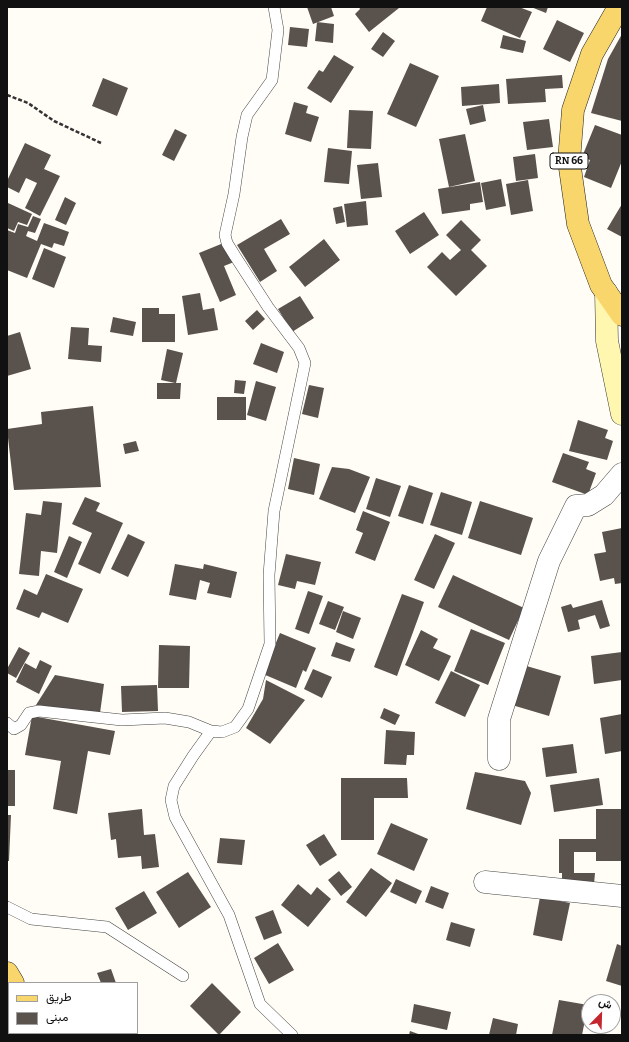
<!DOCTYPE html>
<meta charset="utf-8">
<style>
body{margin:0}
#map{position:relative;width:629px;height:1042px;overflow:hidden;background:#fffdf5;font-family:Bitter,Vazirmatn,serif}
canvas{display:block}
.frame{position:absolute;inset:0;border:8px solid #111;pointer-events:none}
.legend{position:absolute;left:8px;top:982px;width:130px;height:52px;box-sizing:border-box;background:#fff;border:1px solid #a0a0a0;margin:0;padding:5px 7px;list-style:none;font-size:12px;color:#111}
.legend li{display:flex;align-items:center;gap:8px;height:20px}
.legend b{width:20px;border:1px solid #a0a0a0}
.north{position:absolute;left:581px;top:994px;width:40px;height:40px;box-sizing:border-box;background:#fff;border:1px solid #a0a0a0;border-radius:50%;rotate:23deg;font-size:11px;font-weight:700;line-height:16px;text-align:center;color:#111}
.north::after{content:'';display:block;margin:auto;width:14px;height:18px;background:#c4262e;clip-path:polygon(50% 0,100% 100%,50% 72%,0 100%)}
</style>
<div id="map">
<canvas width="629" height="1042"></canvas>
<div class="frame"></div>
<ul class="legend">
<li><b style="height:5px;background:#f9d66b"></b>طريق</li>
<li><b style="height:11px;background:#5a524d"></b>مبنى</li>
</ul>
<div class="north">ش</div>
</div>
<script>
const ctx = document.querySelector('canvas').getContext('2d');
ctx.lineJoin = 'round';
function paint(path, color) {
  ctx.fillStyle = color;
  ctx.fill(path, 'evenodd');
}
function poly(rows) {
  const path = new Path2D();
  for (const r of rows) {
    path.moveTo(r[0], r[1]);
    for (let i = 2; i < r.length; i += 2) path.lineTo(r[i], r[i + 1]);
  }
  return path;
}
function stroke(path, color, width, dash) {
  ctx.strokeStyle = color;
  ctx.lineWidth = width;
  ctx.lineCap = dash ? 'butt' : 'round';
  ctx.setLineDash(dash || []);
  ctx.stroke(path);
}
function write(font, color, halo, rows, align = 'center') {
  ctx.font = font + ' Bitter,serif';
  ctx.lineWidth = 4;
  ctx.setLineDash([]);
  ctx.textBaseline = 'middle';
  ctx.strokeStyle = halo;
  ctx.fillStyle = color;
  for (const [text, x, y, turn = 0] of rows) {
    ctx.save();
    ctx.translate(x, y);
    ctx.rotate((+turn || 0) * Math.PI / 180);
    ctx.textAlign = isNaN(turn) ? turn : align;
    if (halo) ctx.strokeText(text, 0, 0);
    ctx.fillText(text, 0, 0);
    ctx.restore();
  }
}
paint(poly([
 [307,7,331,7,334,16,313,24],
 [359,7,398,7,399,8,369,32,355,14,360,9],
 [487,7,519,7,532,12,520,38,481,21],
 [531,7,548,7,546,13],
 [557,20,584,33,570,62,543,49],
 [317,22,334,24,333,43,315,41],
 [290,27,309,29,307,47,288,45],
 [383,32,395,41,383,57,371,49],
 [622,34,622,121,591,113,608,59],
 [503,35,526,41,523,53,500,48],
 [334,55,354,67,331,103,307,88,319,70,323,72],
 [410,63,439,76,416,127,387,114],
 [562,75,563,88,545,89,546,102,508,104,506,79],
 [103,78,128,88,117,116,92,106],
 [499,84,500,103,462,106,461,87],
 [294,102,308,106,306,113,319,117,311,142,285,134],
 [483,105,486,121,470,125,466,109],
 [349,110,373,111,371,149,347,148],
 [549,119,553,147,527,150,523,122],
 [595,125,622,135,622,161,611,188,584,177,590,160,582,157],
 [175,129,187,135,174,161,162,155],
 [465,134,475,181,449,187,439,139],
 [25,143,51,155,44,169,60,176,40,216,25,208,37,183,26,178,19,193,7,187,7,181],
 [328,148,352,151,349,184,324,182],
 [535,154,538,178,516,181,513,157],
 [378,163,382,197,361,199,357,165],
 [501,179,506,206,486,210,481,183],
 [528,180,533,211,511,215,506,184],
 [480,182,483,202,470,204,470,210,442,214,438,189],
 [65,197,76,203,66,225,55,220],
 [366,201,368,225,347,227,344,204],
 [8,203,32,214,27,225,18,222,14,231,7,228],
 [622,204,622,237,607,229],
 [342,206,345,222,336,224,333,208],
 [424,212,439,235,410,254,395,231],
 [33,216,41,219,35,233,28,231,26,236,37,241,44,223,69,232,64,246,54,243,52,248,41,244,27,278,7,270,7,230,15,233,18,224,28,227],
 [281,219,290,234,264,249,277,271,260,282,237,245],
 [461,220,481,240,471,250,487,266,456,296,427,267,442,252,450,260,461,250,446,235],
 [324,239,340,260,305,287,289,267],
 [226,242,234,262,224,266,236,295,220,302,199,253],
 [44,248,66,257,54,288,32,279],
 [200,293,203,310,214,308,218,330,188,335,182,296],
 [300,296,314,318,292,332,278,309],
 [142,308,159,308,159,314,175,314,175,342,142,342],
 [257,310,265,319,253,330,245,321],
 [113,317,136,322,133,336,110,332],
 [71,327,89,328,88,345,102,346,101,362,68,359],
 [20,332,31,369,7,376,7,336],
 [261,343,284,352,277,373,253,364],
 [167,349,183,353,176,383,181,383,180,399,157,399,157,383,175,383,161,380],
 [235,380,246,381,244,394,234,393],
 [256,381,276,387,266,421,247,415],
 [309,385,324,388,318,418,302,414],
 [217,397,246,397,246,420,217,420],
 [93,406,101,487,14,490,7,429,42,424,41,412],
 [578,420,608,430,605,438,613,441,607,460,569,451],
 [136,441,139,451,125,454,123,444],
 [563,453,589,462,586,469,596,473,588,495,552,482],
 [294,458,320,464,314,495,288,489],
 [332,467,349,469,370,477,355,513,319,499],
 [376,478,401,486,390,517,366,509],
 [409,485,433,493,423,524,398,516],
 [441,492,472,502,462,535,430,525],
 [85,497,100,503,96,511,123,523,100,574,78,564,92,533,72,524],
 [43,501,62,503,57,553,41,551,39,576,19,574,26,513,41,515],
 [480,501,533,518,521,555,468,538],
 [363,511,390,522,375,561,355,553,363,533,356,530],
 [622,528,622,583,615,584,614,578,600,581,594,554,606,552,602,532],
 [128,534,145,542,128,577,111,569],
 [435,534,455,543,434,589,414,580],
 [69,536,82,542,67,578,54,572],
 [286,554,321,562,315,585,297,581,295,589,278,585],
 [175,564,203,569,204,564,237,572,231,598,207,593,210,583,200,580,196,600,169,595],
 [46,574,83,589,68,623,42,612,39,618,16,609,24,589,37,595],
 [453,575,524,608,509,640,438,607],
 [308,591,323,596,309,634,295,629],
 [402,594,424,602,397,676,374,667],
 [602,600,610,626,600,629,595,615,578,620,580,629,568,632,561,607,571,604,573,608],
 [328,601,344,607,335,630,319,624],
 [343,611,361,618,353,639,336,632],
 [471,629,505,643,488,685,454,671],
 [421,630,438,639,433,648,451,656,439,681,405,665],
 [280,633,316,648,306,672,303,670,296,688,263,674],
 [336,642,355,649,350,662,331,656],
 [159,645,190,646,189,688,158,688],
 [19,647,30,653,16,678,7,673,7,669],
 [622,652,622,680,594,684,591,656],
 [40,660,52,666,39,694,16,682,25,663,36,669],
 [523,665,561,676,549,716,512,705],
 [313,669,332,677,322,698,304,689],
 [451,671,480,685,465,717,435,703],
 [55,675,104,684,100,713,36,705],
 [266,680,305,700,270,744,246,728,263,699],
 [157,685,158,711,122,712,121,686],
 [384,708,400,715,395,725,380,718],
 [622,714,622,751,605,754,600,718],
 [32,716,115,731,110,755,88,751,77,814,53,809,61,761,25,755],
 [386,730,415,732,414,755,407,755,406,765,384,764],
 [573,744,577,773,546,777,542,748],
 [7,770,15,770,15,806,7,806],
 [475,772,525,781,531,793,521,825,466,809],
 [341,778,407,778,408,798,374,798,374,840,341,840],
 [599,778,603,805,554,812,550,785],
 [142,809,144,835,155,834,159,867,142,869,141,856,118,858,116,839,111,840,108,813],
 [596,809,622,809,622,861,596,861,596,852,574,852,574,873,595,873,594,884,562,884,562,873,559,873,559,839,596,839],
 [7,815,11,815,9,861,7,861],
 [391,823,428,839,414,871,377,854],
 [324,834,337,855,320,866,306,845],
 [220,838,245,840,242,865,217,863],
 [371,868,392,883,366,917,346,902],
 [339,871,352,887,341,896,328,880],
 [188,872,211,907,179,928,156,892],
 [396,879,422,891,416,904,390,892],
 [298,884,311,895,317,887,331,899,308,927,281,905],
 [431,886,449,893,443,909,425,902],
 [144,891,157,913,128,930,115,908],
 [540,897,570,903,562,941,533,935],
 [273,910,282,933,264,940,255,917],
 [451,922,475,929,470,947,446,940],
 [278,943,294,970,269,984,254,958],
 [617,944,622,946,622,986,606,981],
 [111,969,116,983,101,983,97,973],
 [212,983,241,1012,219,1035,190,1006],
 [559,1000,588,1005,582,1035,552,1035],
 [414,1004,451,1012,447,1030,411,1022],
 [493,1018,518,1024,516,1035,489,1035],
 [410,1031,421,1035,409,1035]
]), '#5a524d');
const lane = poly([
 [7,723,14,729,21,725,29,713,39,711,122,720,165,718,189,722,211,731,222,732,235,727,248,709,270,644,269,575,274,511,305,363,299,348,268,307,235,256,227,243,225,235,234,194,242,137,247,115,272,80,278,30,274,7],
 [211,731,193,756,174,786,171,800,175,817,229,915,260,1004,292,1035],
 [7,907,31,919,107,927,183,976]
]);
const street = poly([
 [499,759,499,719,549,561,576,506,588,505,604,495,622,474],
 [485,882,622,896]
]);
const secondary = poly([
 [606,292,607,341,622,414]
]);
const primary = poly([
 [619,7,592,54,573,110,569,161,578,224,601,285,622,315],
 [7,973,13,983],
 [45,1033,46,1035]
]);
stroke(lane, '#444', 12);
stroke(street, '#444', 23);
stroke(secondary, '#333', 23);
stroke(primary, '#222', 23);
stroke(poly([
 [7,95,28,103,54,121,101,143]
]), '#333', 2.5, [4, 2]);
stroke(lane, '#fff', 11);
stroke(street, '#fff', 22);
stroke(secondary, '#fff6b0', 22);
stroke(primary, '#f9d66b', 22);
for (const [x, y, w] of [
 [569,161,38]
]) {
  const box = new Path2D();
  box.roundRect(x - w / 2, y - 8, w, 16, 3);
  ctx.fillStyle = '#fff';
  ctx.fill(box);
  stroke(box, '#111', 1);
}
write('bold 10px', '#111', null, [
 ["RN 66",569,161]
]);
</script>
